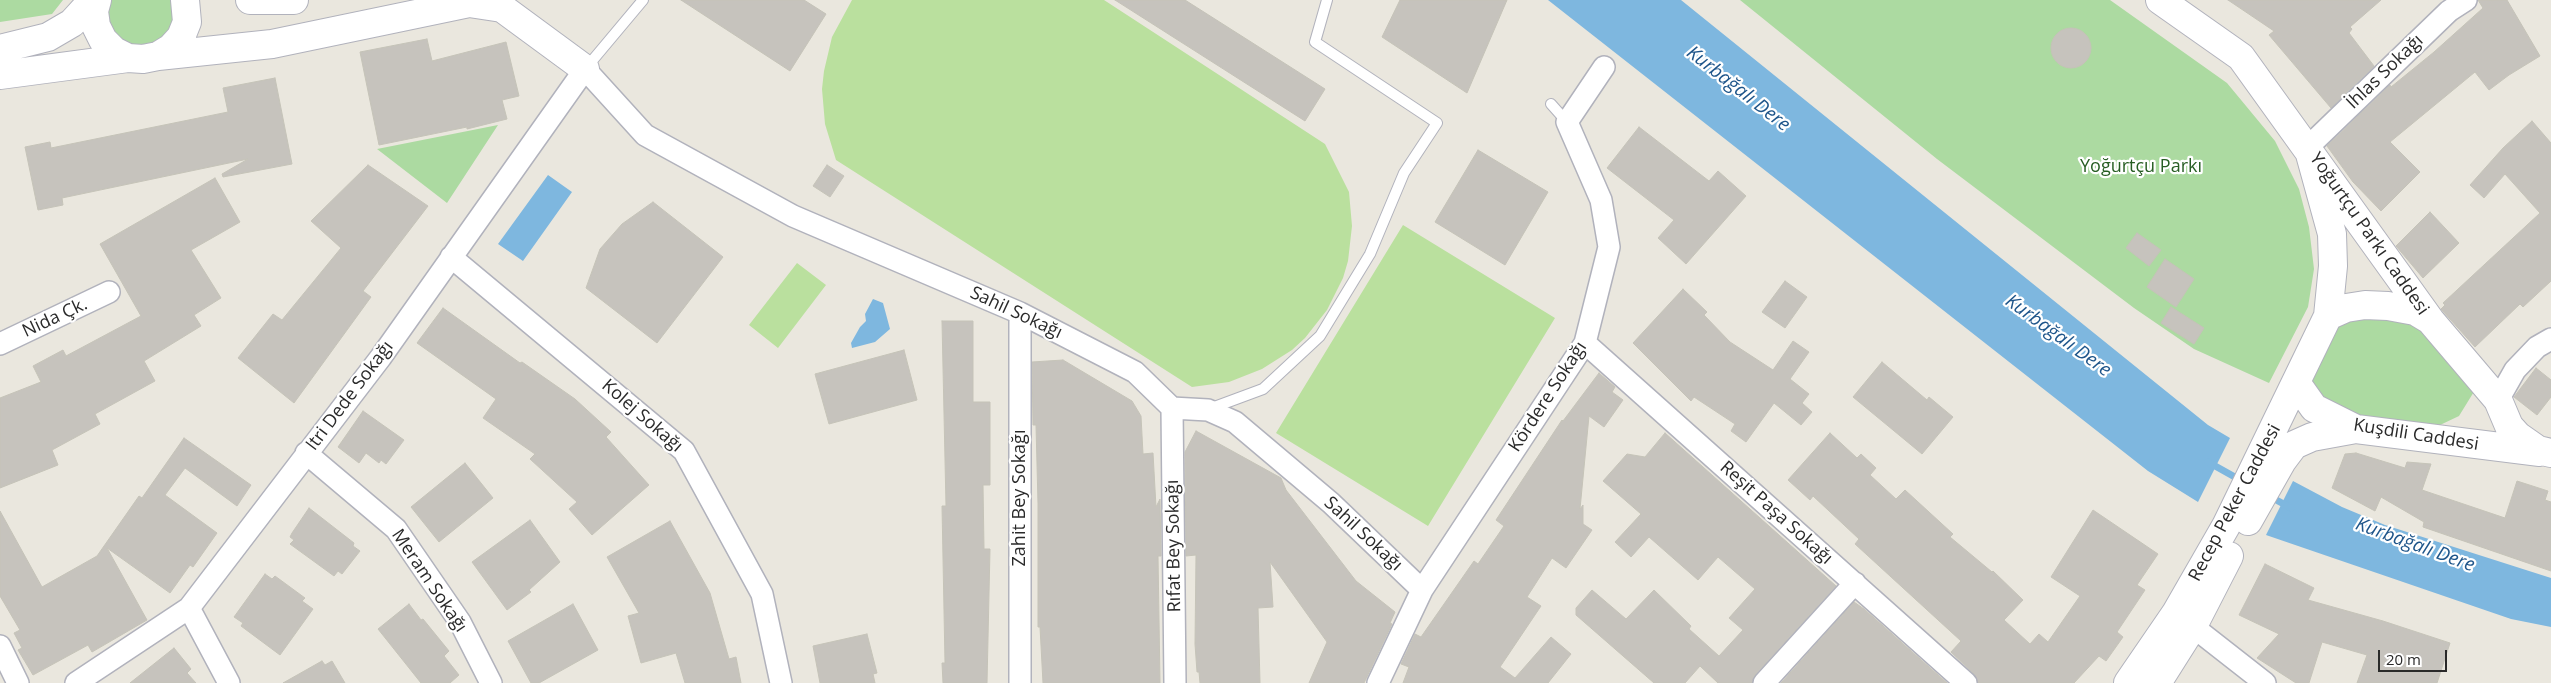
<!DOCTYPE html>
<meta charset="utf-8">
<style>
body{margin:0}
#map{position:relative;width:2551px;height:683px;overflow:hidden;background:#eae7de;font-family:"Open Sans",sans-serif}
canvas{display:block}
.scale{position:absolute;left:2378px;top:650px;width:69px;height:22px;box-sizing:border-box;border:2px solid #2a2a2a;border-top:0;padding-left:6px;font-size:15px;line-height:18px;white-space:nowrap;color:#2a2a2a;-webkit-text-stroke:4px #fff;paint-order:stroke}
</style>
<div id="map">
<canvas width="2551" height="683"></canvas>
<div class="scale">20 m</div>
</div>
<script>
const ctx = document.querySelector('canvas').getContext('2d');
ctx.lineJoin = 'round';
function paint(path, color) {
  ctx.fillStyle = color;
  ctx.fill(path, 'evenodd');
}
function poly(rows) {
  const path = new Path2D();
  for (const r of rows) {
    if (r.length === 3) {
      path.moveTo(r[0] + r[2], r[1]);
      path.arc(r[0], r[1], r[2], 0, 2 * Math.PI);
      continue;
    }
    path.moveTo(r[0], r[1]);
    for (let i = 2; i < r.length; i += 2) path.lineTo(r[i], r[i + 1]);
  }
  return path;
}
function stroke(path, color, width, dash) {
  ctx.strokeStyle = color;
  ctx.lineWidth = width;
  ctx.lineCap = dash ? 'butt' : 'round';
  ctx.setLineDash(dash || []);
  ctx.stroke(path);
}
function write(font, color, halo, rows, align = 'center') {
  ctx.font = font + ' "Open Sans",sans-serif';
  ctx.lineWidth = 4.5;
  ctx.setLineDash([]);
  ctx.textBaseline = 'middle';
  ctx.strokeStyle = halo;
  ctx.fillStyle = color;
  for (const [text, x, y, turn = 0] of rows) {
    ctx.save();
    ctx.translate(x, y);
    ctx.rotate((+turn || 0) * Math.PI / 180);
    ctx.textAlign = isNaN(turn) ? turn : align;
    if (halo) ctx.strokeText(text, 0, 0);
    ctx.fillText(text, 0, 0);
    ctx.restore();
  }
}
paint(poly([
 [0,0,63,0,52,14,0,22],
 [108,0,174,0,174,25,159,42,138,47,118,39,106,18],
 [1740,0,2110,0,2227,83,2275,141,2299,189,2309,227,2314,269,2308,307,2269,383,2194,349,2134,308,1937,159],
 [498,125,447,203,377,149],
 [2345,310,2414,316,2475,390,2459,416,2440,425,2346,414,2303,384]
]), '#acdaa1');
paint(poly([
 [852,0,1104,0,1325,144,1349,192,1352,226,1348,261,1343,278,1327,310,1305,338,1292,350,1262,369,1229,382,1192,387,836,160,825,124,822,89,824,71,832,37],
 [1403,225,1555,318,1428,526,1276,433],
 [797,263,826,285,778,348,749,325]
]), '#bae09e');
paint(poly([
 [1548,0,1681,0,2208,425,2230,438,2198,502,2148,471],
 [548,175,572,192,523,261,498,244],
 [873,299,883,303,890,329,875,342,852,348,851,343,860,327,866,321,865,314],
 [2293,481,2342,507,2385,525,2551,578,2551,627,2511,619,2266,535]
]), '#7eb7df');
stroke(poly([
 [2208,462,2242,481],
 [2269,496,2291,508]
]), '#7eb7df', 7);
const building = poly([
 [681,0,804,0,826,14,790,71,681,0],
 [1115,0,1185,0,1325,89,1305,121,1115,0],
 [1400,0,1507,0,1467,93,1382,37,1400,0],
 [2228,0,2381,0,2350,27,2352,29,2349,33,2374,66,2331,108,2269,35,2274,31,2228,0],
 [2478,0,2507,0,2540,56,2509,75,2489,90,2475,72,2390,142,2420,172,2381,211,2353,182,2327,146,2390,85,2391,87,2434,52,2483,8,2478,0],
 [2071,48,20],
 [427,39,432,61,506,42,519,96,502,100,507,119,467,129,467,127,379,145,360,52,427,39],
 [275,78,292,164,223,177,222,174,248,159,62,198,63,205,38,210,25,147,50,142,51,148,228,112,223,88,275,78],
 [2532,121,2551,143,2551,281,2523,307,2520,304,2475,347,2441,309,2445,305,2443,303,2540,213,2505,174,2484,198,2470,185,2503,148,2532,121],
 [1639,127,1709,181,1718,171,1746,196,1686,264,1658,238,1674,220,1607,168,1639,127],
 [1478,150,1548,192,1505,265,1435,222,1478,150],
 [368,165,428,206,363,291,371,297,294,403,238,358,273,314,282,320,341,248,311,221,368,165],
 [827,165,844,176,830,197,813,186,827,165],
 [215,178,240,222,191,250,221,298,194,315,201,326,144,361,155,381,95,414,100,424,52,450,58,465,0,488,0,398,41,382,33,366,63,350,66,356,141,316,100,244,215,178],
 [653,202,723,257,657,343,586,288,600,249,622,224,653,202],
 [2430,212,2459,243,2423,278,2396,246,2430,212],
 [2137,233,2161,250,2149,266,2126,248,2137,233],
 [2165,259,2194,279,2176,307,2147,287,2165,259],
 [1785,281,1807,297,1785,328,1762,312,1785,281],
 [1683,289,1707,312,1704,315,1730,342,1773,370,1793,341,1809,352,1790,379,1809,394,1802,403,1812,412,1801,425,1774,403,1746,442,1731,431,1735,424,1694,397,1691,401,1633,343,1683,289],
 [2171,307,2204,328,2194,344,2161,323,2171,307],
 [443,308,520,363,522,362,575,399,611,432,606,437,649,485,592,535,569,509,577,502,530,459,535,454,483,418,496,399,417,343,443,308],
 [942,321,973,321,973,402,990,402,990,485,983,485,984,549,990,549,987,683,943,683,942,663,945,663,942,506,946,506,942,321],
 [904,350,917,400,829,424,815,374,904,350],
 [1063,360,1132,401,1141,416,1143,454,1153,453,1156,507,1160,499,1161,556,1158,556,1160,683,1043,683,1040,627,1038,627,1038,504,1036,425,1033,425,1032,362,1063,360],
 [1882,362,1927,400,1929,397,1953,417,1922,454,1853,397,1882,362],
 [2536,368,2551,380,2551,397,2537,415,2514,397,2536,368],
 [1599,373,1615,387,1612,392,1623,400,1604,427,1589,416,1580,509,1583,505,1583,524,1592,530,1566,568,1552,558,1527,597,1541,606,1500,667,1515,678,1551,637,1571,654,1548,683,1403,683,1409,667,1401,664,1415,634,1421,637,1474,561,1478,564,1504,526,1496,520,1562,420,1563,421,1599,373],
 [363,411,404,440,386,464,381,460,379,463,366,453,359,463,338,447,363,411],
 [1196,431,1281,478,1286,490,1356,581,1395,612,1390,623,1392,624,1364,683,1309,683,1327,642,1270,562,1273,607,1258,608,1260,683,1200,683,1199,672,1197,672,1195,644,1196,555,1186,556,1185,452,1196,431],
 [1665,433,1836,586,1755,675,1752,683,1718,683,1700,666,1685,683,1654,683,1576,615,1576,608,1592,590,1626,619,1654,590,1691,626,1689,629,1719,656,1743,630,1729,618,1755,589,1718,557,1698,580,1649,537,1631,557,1615,542,1641,514,1603,481,1627,454,1645,457,1665,433],
 [1830,433,1857,458,1861,454,1876,468,1870,475,1896,499,1905,490,1953,534,1950,537,1992,572,1993,571,2023,600,2004,620,2030,644,2039,634,2048,642,2080,596,2051,577,2093,510,2158,554,2137,585,2145,590,2117,632,2123,637,2106,661,2099,656,2074,683,1978,683,1974,674,1951,652,1961,641,1855,544,1859,539,1813,496,1810,500,1788,480,1830,433],
 [184,438,251,485,237,506,185,468,165,495,217,533,193,567,190,565,170,593,107,548,147,620,92,652,88,645,33,675,18,650,22,648,14,633,20,630,0,596,0,511,42,587,97,556,139,496,142,498,184,438],
 [2356,453,2405,468,2407,462,2431,464,2422,490,2505,518,2517,481,2548,491,2545,500,2551,502,2551,571,2423,527,2424,522,2381,497,2375,511,2332,488,2345,454,2356,453],
 [465,463,493,498,439,542,411,507,465,463],
 [309,508,354,543,353,546,360,551,342,574,338,571,334,576,290,544,294,540,290,537,292,533,309,508],
 [530,520,560,562,529,590,531,592,507,610,472,562,530,520],
 [670,521,710,593,729,659,736,657,741,683,685,683,676,653,641,663,628,616,639,613,607,557,670,521],
 [2265,564,2314,588,2308,600,2383,621,2450,643,2437,683,2357,683,2367,655,2322,642,2309,683,2296,683,2257,658,2279,634,2239,615,2265,564],
 [265,574,272,579,275,576,305,598,302,601,313,609,280,655,241,626,243,623,234,617,265,574],
 [1854,602,1864,609,1947,683,1781,683,1854,602],
 [409,604,421,620,423,619,449,651,444,656,459,675,450,683,421,683,378,629,409,604],
 [573,604,598,650,539,683,531,683,508,641,573,604],
 [867,634,877,673,873,674,875,683,820,683,813,646,867,634],
 [174,648,191,669,187,673,196,683,130,683,174,648],
 [322,661,325,665,332,661,345,683,283,683,322,661]
]);
paint(building, '#c6c3bd');
stroke(building, '#c5c3b8', 1);
const lane = poly([
 [586,68,643,0],
 [1551,104,1567,122],
 [1209,409,1263,389,1320,336,1370,254,1404,173,1437,123,1315,42,1327,0]
]);
const street = poly([
 [2308,147,2449,11,2466,0],
 [451,257,684,451,762,594,781,683],
 [1585,343,1966,683],
 [0,344,109,292],
 [2498,400,2515,370,2537,347,2551,339],
 [1172,408,1175,683],
 [306,453,396,529,460,622,491,683],
 [189,608,229,683],
 [2182,618,2265,683],
 [0,646,18,683],
 [76,683,189,608,381,357,585,69,645,135,793,216,1020,313,1135,372,1172,408,1208,410,1235,422,1331,503,1422,590],
 [1020,683,1020,313],
 [1378,683,1422,590,1585,343,1609,247,1601,200,1567,122,1604,67],
 [1764,683,1855,583]
]);
const secondary = poly([
 [97,0,94,11,96,26,103,40,114,51,128,58,143,59,158,56,171,48,181,37,187,22,185,0],
 [250,0,294,0],
 [2160,0,2241,57,2430,320],
 [0,49,48,37,72,23,93,0],
 [158,56,272,44,469,3,502,8,585,69],
 [0,75,128,58],
 [2328,316,2346,308,2365,305,2388,306,2415,311,2430,320,2498,400,2509,426,2518,436,2538,450,2551,453],
 [2297,384,2314,408,2356,429,2540,452],
 [2248,521,2282,461,2294,445,2312,437,2356,429],
 [2128,683,2176,613,2226,526,2328,316,2333,266,2332,234,2308,147],
 [2157,683,2193,626,2229,556]
]);
stroke(lane, '#b1b2bc', 12);
stroke(street, '#b1b2bc', 24);
stroke(secondary, '#b1b2bc', 30);
stroke(lane, '#fff', 10);
stroke(street, '#fff', 21);
stroke(secondary, '#fff', 28);
write('18px', '#2a2a2a', '#fff', [
 ["İhlas Sokağı",2385,72,-44],
 ["Yoğurtçu Parkı Caddesi",2369,234,55],
 ["Sahil Sokağı",1016,313,25],
 ["Nida Çk.",55,318,-25],
 ["Itri Dede Sokağı",350,396,-53],
 ["Kördere Sokağı",1548,397,-57],
 ["Kolej Sokağı",642,416,41],
 ["Kuşdili Caddesi",2416,435,9],
 ["Zahit Bey Sokağı",1020,498,-90],
 ["Recep Peker Caddesi",2235,503,-62],
 ["Reşit Paşa Sokağı",1776,513,42],
 ["Sahil Sokağı",1363,534,43],
 ["Rıfat Bey Sokağı",1174,546,-91],
 ["Meram Sokağı",429,581,56]
]);
write('18px', '#275e23', '#fff', [
 ["Yoğurtçu Parkı",2141,167]
]);
write('italic 19px', '#1e558a', '#fff', [
 ["Kurbağalı Dere",1738,89,38],
 ["Kurbağalı Dere",2058,336,36],
 ["Kurbağalı Dere",2415,545,20]
]);
</script>
